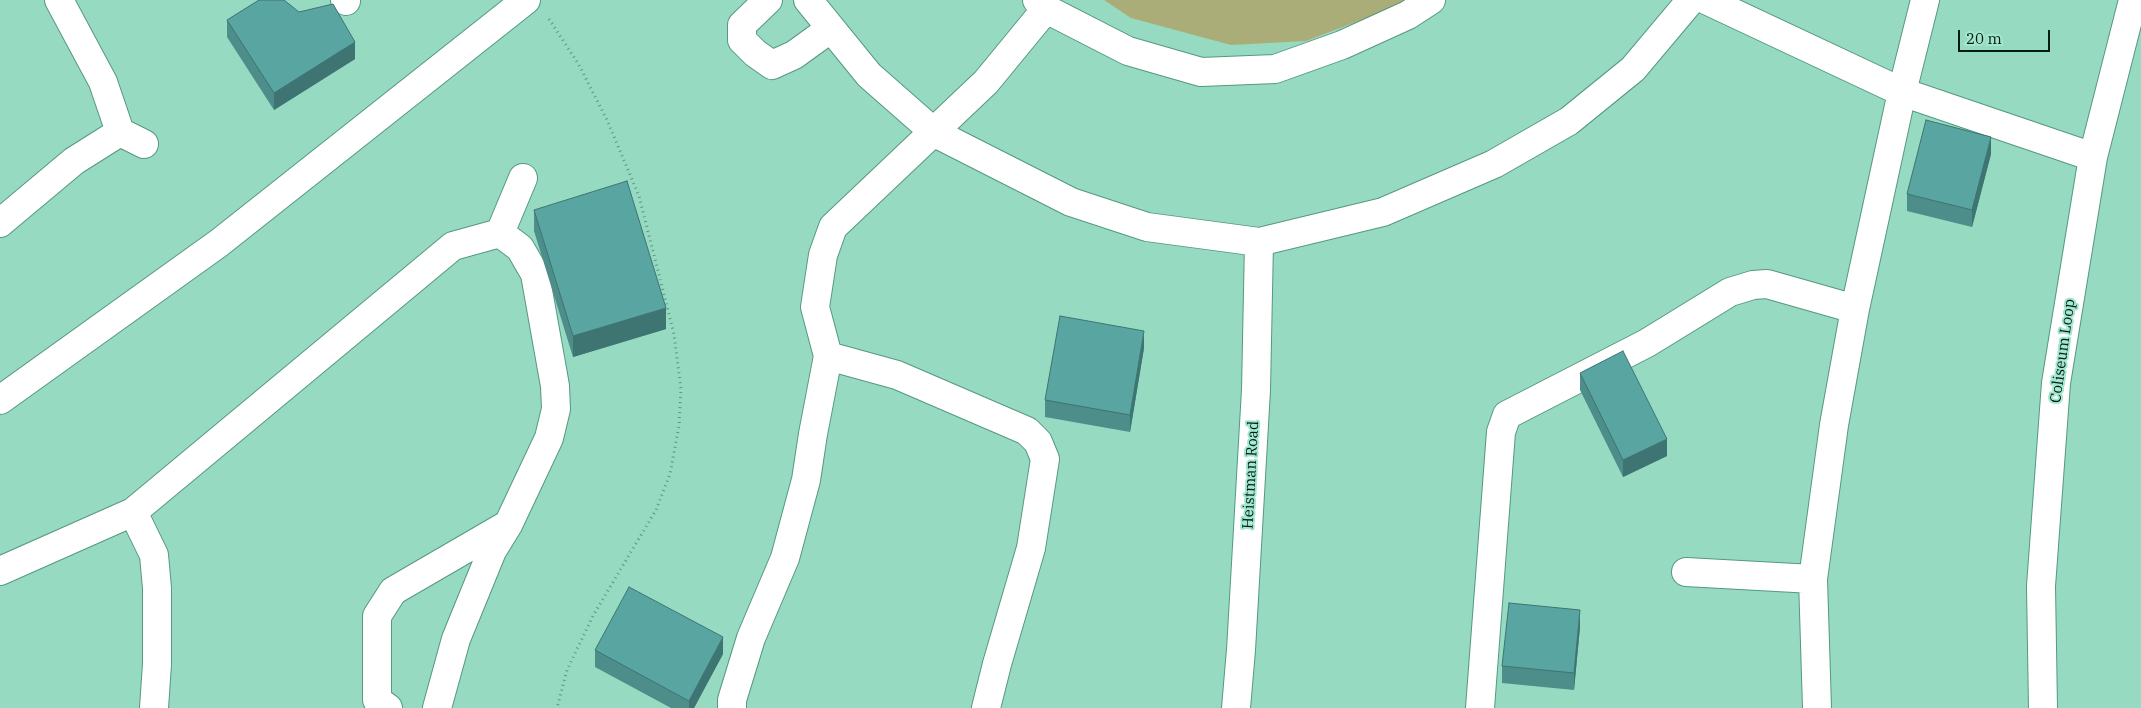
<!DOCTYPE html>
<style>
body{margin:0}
#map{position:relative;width:2141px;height:708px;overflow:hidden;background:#96dac2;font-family:"IBM Plex Serif",serif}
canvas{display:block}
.scale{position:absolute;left:1958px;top:30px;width:92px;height:22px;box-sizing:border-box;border:2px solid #011c14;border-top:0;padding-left:6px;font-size:15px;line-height:18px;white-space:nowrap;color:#011c14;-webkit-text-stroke:4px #a3e7ce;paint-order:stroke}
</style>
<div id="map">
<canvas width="2141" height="708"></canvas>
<div class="scale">20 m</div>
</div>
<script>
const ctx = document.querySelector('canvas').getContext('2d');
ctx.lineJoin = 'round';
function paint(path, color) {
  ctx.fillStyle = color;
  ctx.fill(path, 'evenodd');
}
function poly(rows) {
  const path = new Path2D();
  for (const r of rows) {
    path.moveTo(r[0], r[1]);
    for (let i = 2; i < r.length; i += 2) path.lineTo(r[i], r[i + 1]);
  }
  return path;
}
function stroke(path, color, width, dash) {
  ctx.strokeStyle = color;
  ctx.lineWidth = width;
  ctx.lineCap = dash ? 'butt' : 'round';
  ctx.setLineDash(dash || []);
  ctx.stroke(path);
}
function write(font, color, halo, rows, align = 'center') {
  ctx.font = font + ' "IBM Plex Serif",serif';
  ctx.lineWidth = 4;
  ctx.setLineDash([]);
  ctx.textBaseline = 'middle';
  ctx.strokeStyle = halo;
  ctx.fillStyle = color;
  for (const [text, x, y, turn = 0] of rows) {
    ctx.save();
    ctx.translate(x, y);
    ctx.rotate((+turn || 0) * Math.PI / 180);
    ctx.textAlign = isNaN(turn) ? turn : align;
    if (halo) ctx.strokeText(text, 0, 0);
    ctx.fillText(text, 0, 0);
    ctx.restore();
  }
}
paint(poly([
 [1104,0,1413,0,1306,41,1231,45,1131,18]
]), '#abad78');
const street = poly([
 [59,0,103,82,120,132,144,144],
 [345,0,346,1],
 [768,0,742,25,742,40,755,53,772,65,794,55,830,29],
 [808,0,869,75,935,133,1071,202,1147,227,1259,242,1383,212,1494,164,1569,121,1633,69,1691,0],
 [1037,0,1046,9,1128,51,1201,72,1275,69,1342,45,1408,15,1431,0],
 [1706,0,1902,92,2093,157],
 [0,223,74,161,120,132],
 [500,233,523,178],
 [828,356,897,375,1027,431,1038,442,1045,459,1031,548,997,664,986,708],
 [0,400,219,243,526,0],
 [133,512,154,555,157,588,157,664,154,708],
 [0,571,133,512,453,246,500,233],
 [1686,572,1813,579],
 [388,708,377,700,377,616,393,591,505,526],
 [437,708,456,639,492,551,508,525,549,438,556,409,555,386,535,274,520,248,500,233],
 [732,708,732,700,751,638,785,558,806,480,813,434,828,356,815,307,823,255,833,227,986,82,1046,9],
 [1236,708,1241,650,1256,390,1259,242],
 [1480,708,1501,432,1507,415,1647,343,1730,292,1753,285,1767,284,1855,309],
 [1817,708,1813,579,1834,425,1855,309,1902,92,1925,0],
 [2043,708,2041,586,2056,383,2093,157,2133,0]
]);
stroke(street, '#569882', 30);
stroke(poly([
 [549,19,579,65,607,120,639,196,674,334,681,389,679,426,670,474,656,510,594,614,567,670,557,708]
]), '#609583', 3, [1, 4]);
stroke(street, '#fff', 28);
paint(poly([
 [299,12,355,59,274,110,227,37,227,20],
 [1991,154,1972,227,1907,211,1907,194],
 [534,210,666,329,573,357,534,231],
 [1144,348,1130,432,1045,417,1045,400],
 [1580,373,1667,456,1623,477,1580,390],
 [1580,627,1574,690,1502,683,1502,666],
 [595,650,723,654,694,708,671,708,595,667]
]), '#4d8e8a');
paint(poly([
 [355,42,355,59,274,110,274,93],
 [1991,137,1991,154,1972,227,1972,210],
 [666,308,666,329,573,357,573,336],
 [1144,331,1144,348,1130,432,1130,415],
 [1667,439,1667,456,1623,477,1623,460],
 [1580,610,1580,627,1574,690,1574,673],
 [723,637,723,654,694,708,689,708,689,701]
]), '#3e7471');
const building = poly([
 [259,0,284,0,299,12,333,4,355,42,274,93,227,20,259,0],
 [1926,120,1991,137,1972,210,1907,194,1926,120],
 [627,181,666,308,573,336,534,210,627,181],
 [1060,316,1144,331,1130,415,1045,400,1060,316],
 [1623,351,1667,439,1623,460,1580,373,1623,351],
 [629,587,723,637,689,701,595,650,629,587],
 [1509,603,1580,610,1574,673,1502,666,1509,603]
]);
paint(building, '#59a5a1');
stroke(building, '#3e7471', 1);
write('15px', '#011c14', '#a3e7ce', [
 ["Coliseum Loop",2063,351,-82],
 ["Heistman Road",1251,475,-87]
]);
</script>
